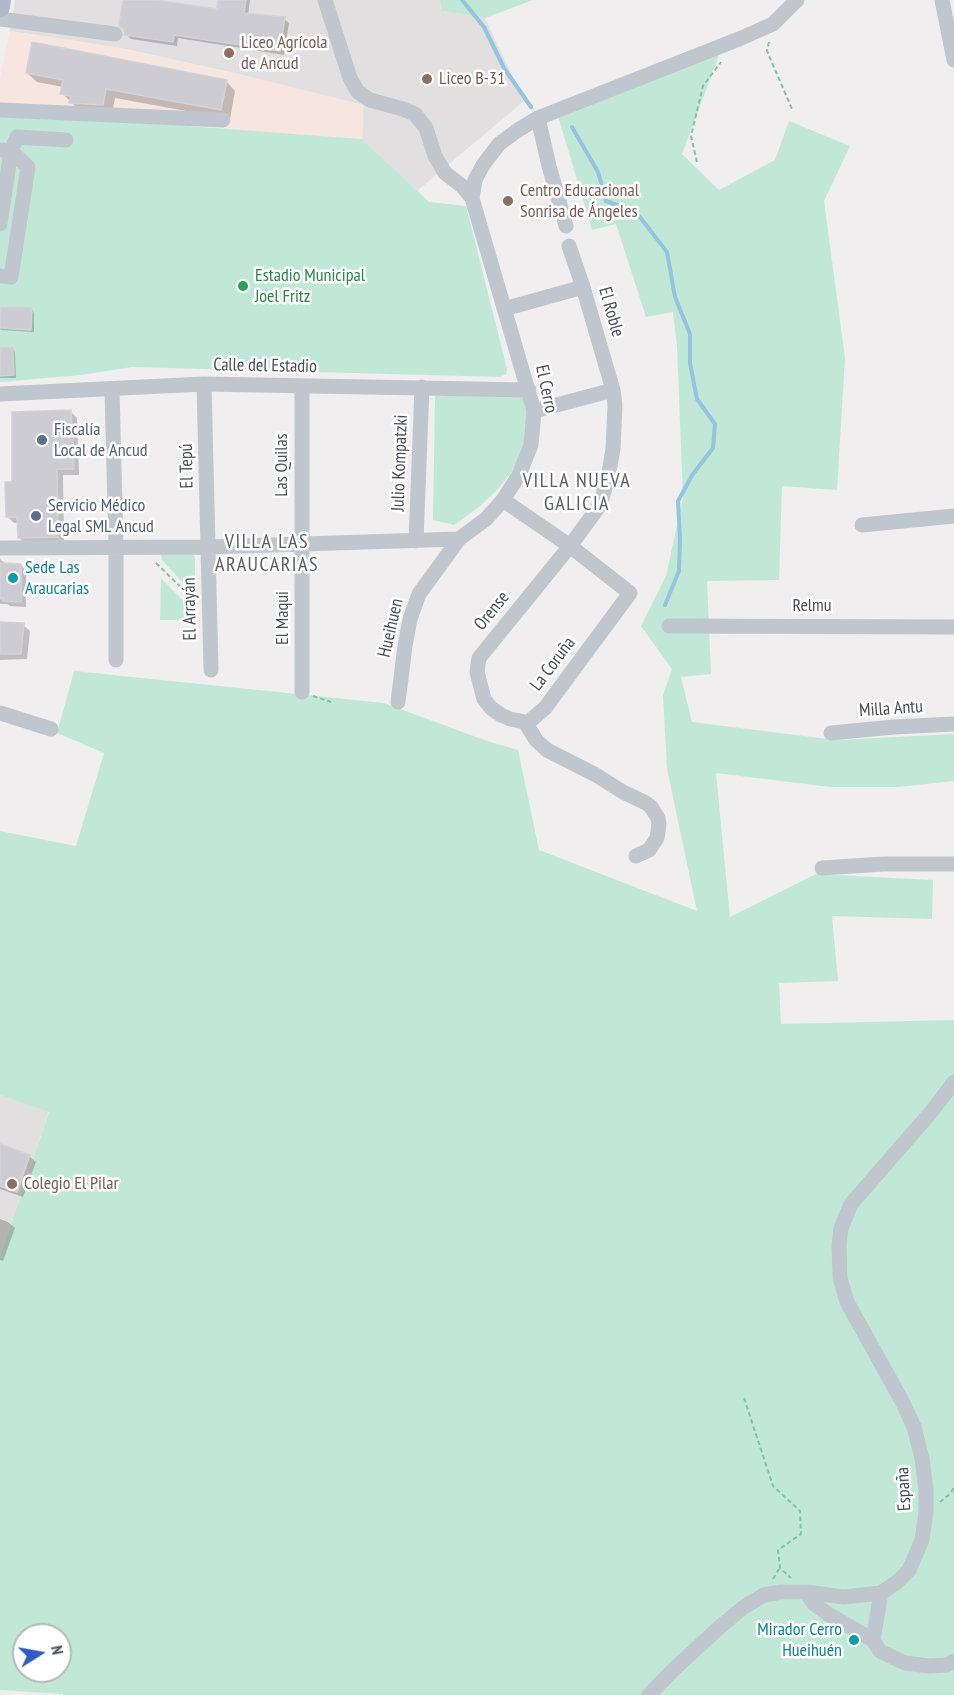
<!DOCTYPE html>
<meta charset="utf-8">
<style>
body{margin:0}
#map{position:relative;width:954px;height:1695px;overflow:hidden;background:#f0eeee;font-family:"PT Sans Narrow",sans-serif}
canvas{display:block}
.north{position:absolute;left:12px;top:1623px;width:60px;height:60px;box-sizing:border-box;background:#fff;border:2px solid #b6b8bc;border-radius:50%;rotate:79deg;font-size:16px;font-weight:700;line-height:24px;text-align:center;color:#484e58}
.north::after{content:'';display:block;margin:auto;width:21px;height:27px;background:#305ac8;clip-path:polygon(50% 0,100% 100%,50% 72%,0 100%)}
</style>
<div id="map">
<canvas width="954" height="1695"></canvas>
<div class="north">N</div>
</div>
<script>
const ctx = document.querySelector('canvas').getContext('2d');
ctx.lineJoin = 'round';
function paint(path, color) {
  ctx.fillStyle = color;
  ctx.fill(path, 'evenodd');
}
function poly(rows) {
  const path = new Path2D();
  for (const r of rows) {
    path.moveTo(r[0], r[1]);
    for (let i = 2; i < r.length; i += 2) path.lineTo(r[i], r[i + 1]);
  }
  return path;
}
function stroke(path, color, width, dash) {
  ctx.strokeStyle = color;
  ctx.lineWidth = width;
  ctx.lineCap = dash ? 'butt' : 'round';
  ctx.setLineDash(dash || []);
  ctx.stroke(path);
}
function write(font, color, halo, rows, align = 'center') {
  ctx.font = font + ' "PT Sans Narrow",sans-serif';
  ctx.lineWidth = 5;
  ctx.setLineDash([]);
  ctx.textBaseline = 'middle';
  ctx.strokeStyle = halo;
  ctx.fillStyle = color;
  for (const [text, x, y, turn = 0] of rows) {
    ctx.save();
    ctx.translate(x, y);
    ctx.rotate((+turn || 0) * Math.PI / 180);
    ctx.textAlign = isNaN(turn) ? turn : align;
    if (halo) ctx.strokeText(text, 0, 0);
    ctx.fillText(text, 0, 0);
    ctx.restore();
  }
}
paint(poly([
 [15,0,440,0,442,11,485,18,524,101,417,191,362,139,363,105,234,73,121,48,10,31],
 [0,1095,49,1111,0,1257]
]), '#e1dfdf');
paint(poly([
 [10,31,121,48,234,73,364,105,362,139,0,112,0,78]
]), '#f7e6e0');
paint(poly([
 [440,0,533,0,485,18,442,11],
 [721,50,682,154,719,190,775,160,789,121,850,146,824,201,845,358,837,490,782,486,779,580,707,581,711,674,681,677,692,722,836,740,954,734,954,781,899,787,830,787,716,773,730,917,816,874,933,880,932,919,832,916,838,981,779,983,781,1024,954,1020,954,1695,63,1695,63,1694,0,1690,0,1257,49,1112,0,1095,0,831,76,846,104,753,57,733,74,671,384,703,487,741,518,750,539,850,697,911,667,769,663,695,672,669,641,626,666,576,683,498,677,346,673,312,646,317,616,224,592,230,558,116],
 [24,1635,60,1635,60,1671,24,1671],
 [0,112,362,139,429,202,466,206,507,369,506,374,500,377,132,367,81,375,0,382],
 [523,395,527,415,525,446,511,473,497,490,479,507,454,525,433,520,435,396],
 [160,551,193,552,195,558,195,596,162,560],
 [161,578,195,613,195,620,160,620]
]), '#c1e8d7');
paint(poly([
 [124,0,145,0,218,11,220,0,250,0,248,15,284,19,289,23,284,55,178,38,177,46,131,39,126,34],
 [27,73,226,81,235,91,230,119,115,98,112,114,81,112,62,93,63,87,37,82],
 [0,309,32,310,34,313,34,332,1,330,0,329],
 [0,349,13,349,15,352,16,378,0,378],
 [71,412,77,418,79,475,63,475,64,543,25,544,19,537,19,523,14,523,7,516,14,483],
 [0,559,7,565,21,565,26,571,26,607,10,606,7,604,0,604],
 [0,624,23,625,30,631,27,659,0,660],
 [0,1146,29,1156,36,1162,23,1197,0,1189],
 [0,1219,8,1222,15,1228,3,1261,0,1260]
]), '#0003');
stroke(poly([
 [462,0,484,27,504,68,531,107],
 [572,127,598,172,606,201,636,212,667,252,675,297,690,334,690,363,697,399,715,424,713,448,693,474,678,501,680,538,679,571,665,605]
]), '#94c4e0', 4);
const building = poly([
 [123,0,155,0,217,9,218,0,246,0,244,13,285,17,280,51,174,35,173,42,125,35,124,30,119,25,123,0],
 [32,42,227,80,221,110,106,89,103,105,69,103,71,96,60,94,63,80,26,73,32,42],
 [0,307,32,308,31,330,0,328,0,307],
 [13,347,14,375,0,376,0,348,13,347],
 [71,410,74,469,57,469,58,537,18,538,17,517,6,517,5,482,12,482,12,412,71,410],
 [0,563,21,564,21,602,3,601,3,598,0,599,0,563],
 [0,622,24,623,21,654,0,654,0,622],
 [0,1144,30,1155,17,1192,0,1186,0,1144]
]);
paint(building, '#ccccd2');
stroke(building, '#d2d3d8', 1.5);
stroke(poly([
 [769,42,767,51,792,109],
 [697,162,691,136,703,86,721,62],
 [156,563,195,601],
 [313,696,331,702],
 [744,1398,773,1486,800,1511,801,1534,778,1550,780,1568,791,1578],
 [940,1502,951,1493,954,1487],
 [773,1579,779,1569]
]), '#7ec2ab', 2, [4.5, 3]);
stroke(poly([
 [325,0,350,78,358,92,370,100,403,109,415,114,426,128,435,156,445,173,462,186,472,198],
 [942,0,954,60],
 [0,19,115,34],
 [0,110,223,120],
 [538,118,549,166,566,226],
 [0,150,11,151,17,137,66,140],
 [0,224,11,151],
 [0,276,11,277,28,167,11,151],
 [504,309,583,287],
 [204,384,211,670],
 [302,386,302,692],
 [112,389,116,549,116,660],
 [0,394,204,384,529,390],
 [534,411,613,390],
 [503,500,570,546,630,593,545,708,530,721,525,722,510,719,501,715,491,708,484,699,477,672,479,658,570,546,600,505,608,478,613,449,615,405,613,390,583,287,569,246],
 [862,525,954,516],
 [416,541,422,387],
 [0,548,208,547,459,539,486,519,503,500,519,475,531,445,534,411,472,198,475,180,483,165,499,144,518,130,538,118,739,39,773,24,797,0],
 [669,626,954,627],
 [398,702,405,646,410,619,419,594,459,539],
 [0,713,51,729],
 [525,722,536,740,547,750,596,775,623,792,646,803,651,807,658,818,659,824,657,838,649,850,636,856],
 [831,733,894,727,954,724],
 [822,868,884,864,954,864],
 [806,1592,814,1604,828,1614,873,1640],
 [881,1593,873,1640,880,1651,905,1663,929,1666,947,1665,954,1661],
 [649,1695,673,1670,722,1625,744,1607,764,1595,781,1592,806,1592,844,1597,881,1593,897,1582,909,1570,922,1540,926,1512,926,1490,922,1458,914,1427,902,1401,847,1302,840,1278,839,1245,841,1228,851,1204,932,1111,954,1082]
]), '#c0c6ce', 15);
stroke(poly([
 [0,7,1,0]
]), '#b1b9c9', 20);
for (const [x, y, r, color] of [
 [229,53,6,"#8d6e63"],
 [427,79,6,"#8d6e63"],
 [508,201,6,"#8d6e63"],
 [243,286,6,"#2e9e5b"],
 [42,440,6,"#5c6f8a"],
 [36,516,6,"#5c6f8a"],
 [13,578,6,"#0f9aa8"],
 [12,1184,6,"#8d6e63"],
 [854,1640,6,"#0f9aa8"]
]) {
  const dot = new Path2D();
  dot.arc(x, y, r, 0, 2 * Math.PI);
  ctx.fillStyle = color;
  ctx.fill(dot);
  stroke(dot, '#fff', 2);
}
write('18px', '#785e54', '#fff', [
 ["Liceo Agrícola",241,43],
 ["de Ancud",241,64],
 ["Liceo B-31",439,79],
 ["Centro Educacional",520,191],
 ["Sonrisa de Ángeles",520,212],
 ["Colegio El Pilar",24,1184]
], 'left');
write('18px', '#27864d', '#fff', [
 ["Estadio Municipal",255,276],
 ["Joel Fritz",255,297]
], 'left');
write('18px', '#484e58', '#fff', [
 ["El Roble",611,312,74],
 ["Calle del Estadio",265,366,1],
 ["El Cerro",546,389,78],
 ["Julio Kompatzki",400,463,-88],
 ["Las Quilas",282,465,-90],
 ["El Tepú",187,466,-91],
 ["Relmu",812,606],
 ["El Arrayán",190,609,-91],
 ["Orense",492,611,-51],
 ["El Maqui",283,618,-90],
 ["Hueihuen",391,628,-77],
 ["La Coruña",553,664,-53],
 ["Milla Antu",891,709,-4],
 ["España",904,1489,-93]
]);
write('18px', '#4e5e75', '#fff', [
 ["Fiscalía",54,430],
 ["Local de Ancud",54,451],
 ["Servicio Médico",48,506],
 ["Legal SML Ancud",48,527]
], 'left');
write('18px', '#0d838f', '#fff', [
 ["Sede Las",25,568],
 ["Araucarias",25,589],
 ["Mirador Cerro",842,1630,"right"],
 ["Hueihuén",842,1651,"right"]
], 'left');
ctx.letterSpacing = '1.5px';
write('20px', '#5b5d61', '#fff', [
 ["VILLA NUEVA",577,481],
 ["GALICIA",577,504],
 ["VILLA LAS",267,542],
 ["ARAUCARIAS",267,565]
]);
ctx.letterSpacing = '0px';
</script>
